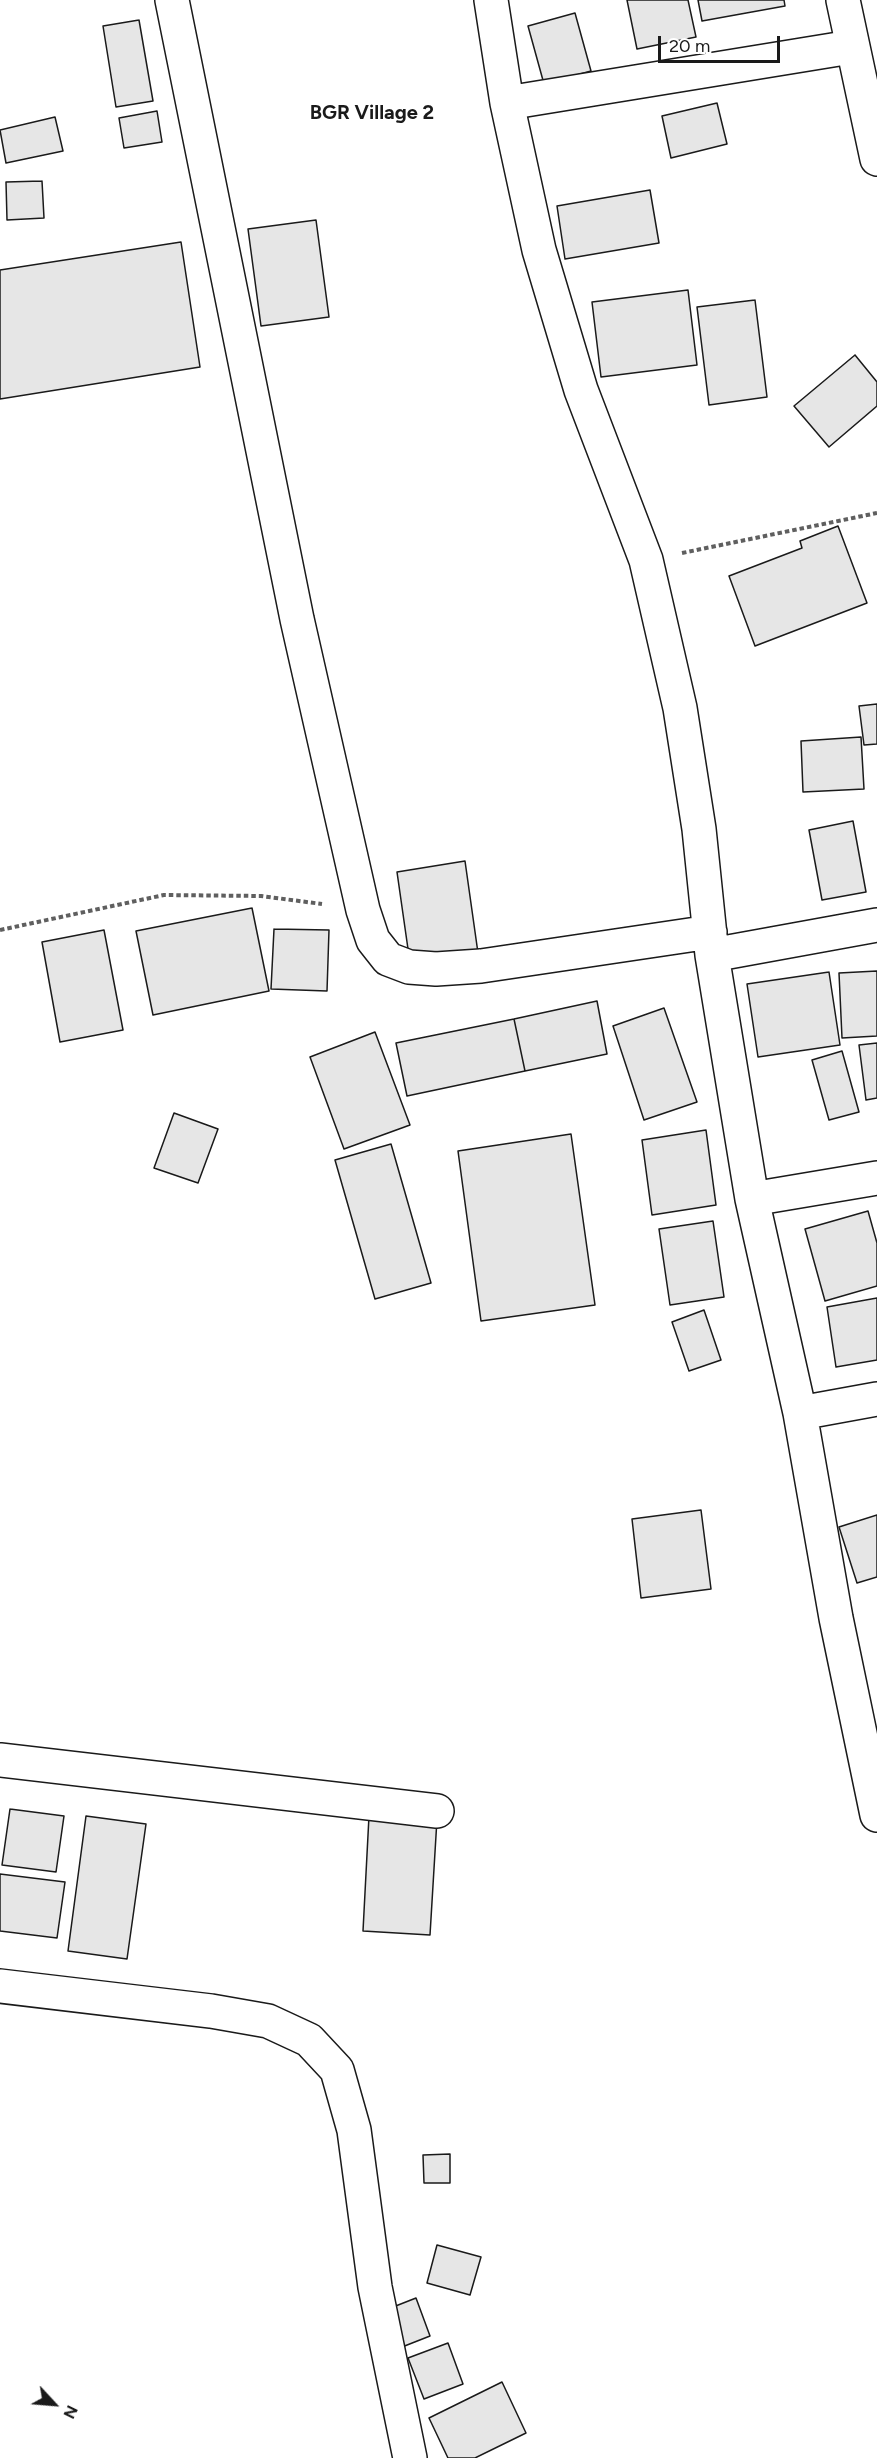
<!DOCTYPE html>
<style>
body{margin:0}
#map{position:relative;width:877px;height:2458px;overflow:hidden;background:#fff;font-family:Figtree,sans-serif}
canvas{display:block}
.north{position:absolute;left:24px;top:2374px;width:60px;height:60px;-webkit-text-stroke:4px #fff;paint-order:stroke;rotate:116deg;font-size:16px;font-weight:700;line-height:24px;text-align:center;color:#1a1a1a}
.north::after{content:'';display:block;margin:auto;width:21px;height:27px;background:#1a1a1a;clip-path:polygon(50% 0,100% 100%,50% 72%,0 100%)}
.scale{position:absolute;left:658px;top:36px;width:122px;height:27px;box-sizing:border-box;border:3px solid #1a1a1a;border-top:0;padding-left:8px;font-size:18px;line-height:21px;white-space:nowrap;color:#1a1a1a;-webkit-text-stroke:4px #fff;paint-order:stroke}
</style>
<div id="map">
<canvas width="877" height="2458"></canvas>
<div class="north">N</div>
<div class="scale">20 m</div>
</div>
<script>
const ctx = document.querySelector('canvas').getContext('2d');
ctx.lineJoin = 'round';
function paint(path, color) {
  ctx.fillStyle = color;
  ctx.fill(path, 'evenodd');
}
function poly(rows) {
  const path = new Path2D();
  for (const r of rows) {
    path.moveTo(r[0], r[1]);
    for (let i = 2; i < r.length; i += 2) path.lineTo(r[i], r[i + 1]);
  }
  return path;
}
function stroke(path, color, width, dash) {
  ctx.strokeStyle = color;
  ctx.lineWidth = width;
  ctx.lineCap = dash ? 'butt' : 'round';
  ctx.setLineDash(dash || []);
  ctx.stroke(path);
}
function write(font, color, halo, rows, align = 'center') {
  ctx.font = font + ' Figtree,sans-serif';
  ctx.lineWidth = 4.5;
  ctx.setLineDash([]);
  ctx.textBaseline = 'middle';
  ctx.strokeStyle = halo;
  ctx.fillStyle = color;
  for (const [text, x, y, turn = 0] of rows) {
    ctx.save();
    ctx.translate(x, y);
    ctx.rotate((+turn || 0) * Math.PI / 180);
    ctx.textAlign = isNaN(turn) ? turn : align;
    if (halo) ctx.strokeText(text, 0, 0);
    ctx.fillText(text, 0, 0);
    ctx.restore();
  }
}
const building = poly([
 [627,0,688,0,696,37,637,49,627,0],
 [698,0,784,0,785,6,702,21,698,0],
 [575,13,591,71,544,84,528,26,575,13],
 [139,20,153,101,116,107,103,26,139,20],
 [717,103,727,144,671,158,662,116,717,103],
 [157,111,162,142,124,148,119,118,157,111],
 [55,117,63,151,6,163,0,130,55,117],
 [42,181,44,218,7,220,6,182,42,181],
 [650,190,659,243,565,259,557,206,650,190],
 [316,220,329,317,261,326,248,229,316,220],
 [181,242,200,367,0,399,0,270,181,242],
 [688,290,697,365,601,377,592,302,688,290],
 [755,300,767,397,709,405,697,307,755,300],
 [855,355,877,382,877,406,829,447,794,406,855,355],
 [838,526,867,603,755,646,729,576,802,548,800,541,838,526],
 [877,704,877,744,864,745,859,706,877,704],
 [861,737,864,789,803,792,801,741,861,737],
 [853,821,866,892,822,900,809,830,853,821],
 [465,861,478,953,410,963,397,872,465,861],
 [252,908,269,991,153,1015,136,931,252,908],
 [274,929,329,930,327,991,271,989,274,929],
 [104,930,123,1030,60,1042,42,942,104,930],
 [877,971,877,1036,842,1038,839,973,877,971],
 [829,972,840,1045,758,1057,747,984,829,972],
 [597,1001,607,1054,525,1071,514,1019,597,1001],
 [664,1008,697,1102,644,1120,613,1026,664,1008],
 [514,1019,525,1071,407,1096,396,1043,514,1019],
 [375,1032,410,1125,344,1149,310,1057,375,1032],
 [877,1043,877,1098,866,1100,859,1045,877,1043],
 [842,1051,859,1112,829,1120,812,1060,842,1051],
 [174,1113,218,1129,198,1183,154,1168,174,1113],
 [706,1130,716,1205,652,1215,642,1140,706,1130],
 [571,1134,595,1305,481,1321,458,1151,571,1134],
 [391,1144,431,1283,375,1299,335,1160,391,1144],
 [868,1211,877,1243,877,1286,825,1301,805,1229,868,1211],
 [713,1221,724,1297,670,1305,659,1229,713,1221],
 [877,1298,877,1360,836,1367,827,1307,877,1298],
 [704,1310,721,1360,689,1371,672,1322,704,1310],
 [701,1510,711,1589,641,1598,632,1519,701,1510],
 [877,1515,877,1577,857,1583,839,1527,877,1515],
 [10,1809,64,1816,56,1872,2,1865,10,1809],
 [86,1816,146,1824,127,1959,68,1951,86,1816],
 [369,1816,437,1819,430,1935,363,1931,369,1816],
 [0,1874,65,1882,57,1938,0,1931,0,1874],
 [450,2154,450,2183,424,2183,423,2155,450,2154],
 [437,2245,481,2257,470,2295,427,2283,437,2245],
 [416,2298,430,2336,402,2347,388,2309,416,2298],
 [448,2343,463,2384,424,2399,408,2358,448,2343],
 [502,2382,526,2433,475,2458,448,2458,429,2418,502,2382]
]);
paint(building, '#e6e6e6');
stroke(building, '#1a1a1a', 1.5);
const minor = poly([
 [172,0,297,619,363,910,373,940,388,959,409,967,436,969,481,966,710,932],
 [491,0,507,103,539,250,581,390,646,560,680,708,699,829,712,955,752,1199,800,1413,836,1618,877,1815],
 [843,0,877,159],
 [507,103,851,47],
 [712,955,877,925],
 [752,1199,877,1178],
 [800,1413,877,1399],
 [0,1760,437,1811],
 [0,1986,211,2011,268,2021,309,2040,337,2070,354,2130,375,2287,410,2458]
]);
stroke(minor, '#1a1a1a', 36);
stroke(poly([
 [682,553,877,513],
 [0,930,164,895,261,896,322,904]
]), '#5f5f5f', 4, [4.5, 3]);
stroke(minor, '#fff', 33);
write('bold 20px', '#1a1a1a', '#fff', [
 ["BGR Village 2",372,113]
]);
</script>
